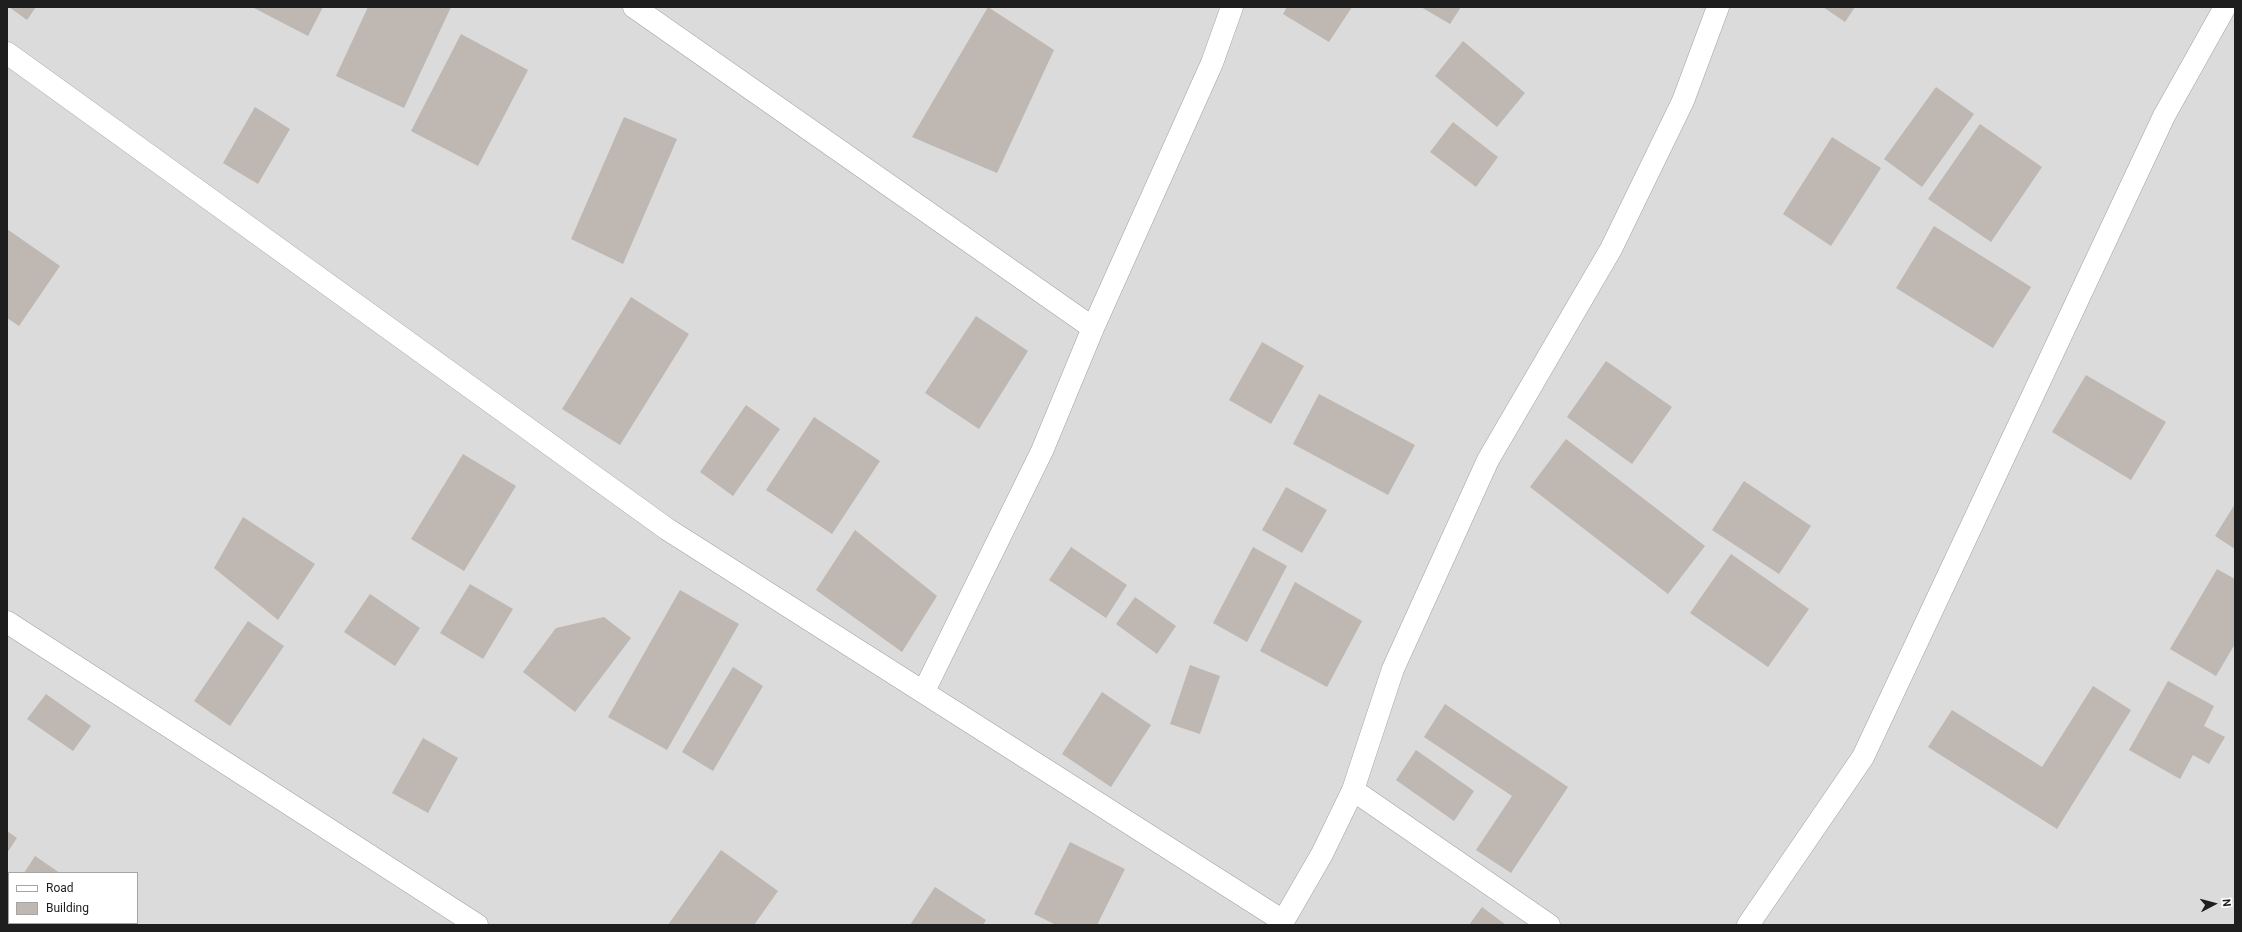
<!DOCTYPE html>
<style>
body{margin:0}
#map{position:relative;width:2242px;height:932px;overflow:hidden;background:#eeebe5;font-family:Roboto,sans-serif}
canvas{display:block}
.frame{position:absolute;inset:0;border:8px solid #1e1e1e;pointer-events:none}
.legend{position:absolute;left:8px;top:872px;width:130px;height:52px;box-sizing:border-box;background:#fff;border:1px solid #a5a5a5;margin:0;padding:5px 7px;list-style:none;font-size:12px;color:#1e1e1e}
.legend li{display:flex;align-items:center;gap:8px;height:20px}
.legend b{width:20px;border:1px solid #a5a5a5}
.north{position:absolute;left:2194px;top:884px;width:40px;height:40px;-webkit-text-stroke:3px #fff;paint-order:stroke;rotate:84deg;font-size:11px;font-weight:700;line-height:16px;text-align:center;color:#1e1e1e}
.north::after{content:'';display:block;margin:auto;width:14px;height:18px;background:#1e1e1e;clip-path:polygon(50% 0,100% 100%,50% 72%,0 100%)}
</style>
<div id="map">
<canvas width="2242" height="932"></canvas>
<div class="frame"></div>
<ul class="legend">
<li><b style="height:5px;background:#fff"></b>Road</li>
<li><b style="height:11px;background:#beb7b2"></b>Building</li>
</ul>
<div class="north">N</div>
</div>
<script>
const ctx = document.querySelector('canvas').getContext('2d');
ctx.lineJoin = 'round';
function paint(path, color) {
  ctx.fillStyle = color;
  ctx.fill(path, 'evenodd');
}
function poly(rows) {
  const path = new Path2D();
  for (const r of rows) {
    path.moveTo(r[0], r[1]);
    for (let i = 2; i < r.length; i += 2) path.lineTo(r[i], r[i + 1]);
  }
  return path;
}
function stroke(path, color, width, dash) {
  ctx.strokeStyle = color;
  ctx.lineWidth = width;
  ctx.lineCap = dash ? 'butt' : 'round';
  ctx.setLineDash(dash || []);
  ctx.stroke(path);
}
paint(poly([
 [7,7,2235,7,2235,925,7,925],
 [9,873,137,873,137,923,9,923]
]), '#dcdbdb');
paint(poly([
 [9,7,36,7,27,20],
 [252,7,323,7,308,36],
 [368,7,451,7,404,108,336,76],
 [988,7,1054,50,997,173,912,137],
 [1287,7,1352,7,1329,42,1283,14],
 [1421,7,1461,7,1450,24],
 [1823,7,1855,7,1845,22],
 [461,34,528,70,478,166,411,131],
 [1463,41,1525,93,1497,127,1435,76],
 [1936,87,1974,114,1922,187,1884,159],
 [255,107,290,129,258,184,223,163],
 [624,117,677,139,623,264,571,239],
 [1453,122,1498,157,1476,187,1430,152],
 [1980,124,2042,167,1991,242,1928,199],
 [1832,137,1881,168,1831,246,1783,214],
 [1934,226,2031,287,1993,348,1896,288],
 [7,229,60,266,19,326,7,318],
 [631,297,689,334,620,445,562,409],
 [976,316,1028,351,979,429,925,393],
 [1262,342,1304,366,1271,424,1229,400],
 [1606,361,1672,407,1632,464,1567,417],
 [2086,375,2166,422,2131,480,2052,432],
 [1319,394,1415,445,1388,495,1293,444],
 [746,405,780,429,733,496,700,472],
 [814,417,880,461,832,534,766,490],
 [1566,439,1705,546,1668,594,1530,487],
 [463,454,516,486,464,571,411,539],
 [1744,481,1811,526,1779,574,1712,530],
 [1286,487,1327,510,1302,553,1262,530],
 [2235,504,2235,549,2215,536],
 [243,517,315,564,278,620,214,568],
 [855,530,937,596,902,652,816,590],
 [1071,547,1127,585,1106,618,1049,580],
 [1253,547,1287,566,1247,642,1213,623],
 [1731,554,1809,609,1768,667,1690,613],
 [2217,569,2235,579,2235,644,2216,676,2170,649],
 [1295,582,1362,621,1327,687,1260,651],
 [470,584,513,609,483,659,440,633],
 [680,590,739,624,667,750,608,717],
 [370,594,420,628,395,666,344,632],
 [1135,597,1176,626,1157,654,1116,624],
 [604,617,631,638,575,712,523,672,556,628],
 [248,621,284,646,230,726,194,701],
 [1190,665,1220,676,1200,734,1170,724],
 [733,667,763,686,713,771,682,752],
 [2168,681,2214,706,2204,726,2225,737,2209,764,2193,755,2180,779,2129,750],
 [2093,686,2131,710,2057,829,1928,747,1952,710,2042,767],
 [1102,692,1151,725,1111,787,1062,754],
 [46,694,91,726,73,751,27,719],
 [1445,704,1568,787,1511,873,1476,850,1512,796,1424,737],
 [423,738,458,758,428,813,392,793],
 [1416,750,1474,791,1454,821,1396,780],
 [7,831,17,838,7,853],
 [1070,842,1125,869,1097,925,1056,925,1034,914],
 [721,850,778,891,754,925,668,925],
 [35,856,60,873,24,873],
 [935,887,986,920,983,925,910,925],
 [9,896,9,915,7,913,7,899],
 [1482,907,1506,925,1469,925],
 [22,923,83,923,82,925,25,925]
]), '#beb7b2');
const street = poly([
 [634,7,1093,328],
 [7,53,667,529,1283,921],
 [7,622,477,925],
 [924,691,1042,451,1093,328,1212,63,1232,7],
 [1353,790,1549,925],
 [1281,925,1322,854,1353,790,1393,669,1488,460,1611,249,1683,101,1718,7],
 [1748,925,1863,757,2164,116,2225,7]
]);
stroke(street, '#a2a2a2', 23);
stroke(street, '#fff', 22);
</script>
